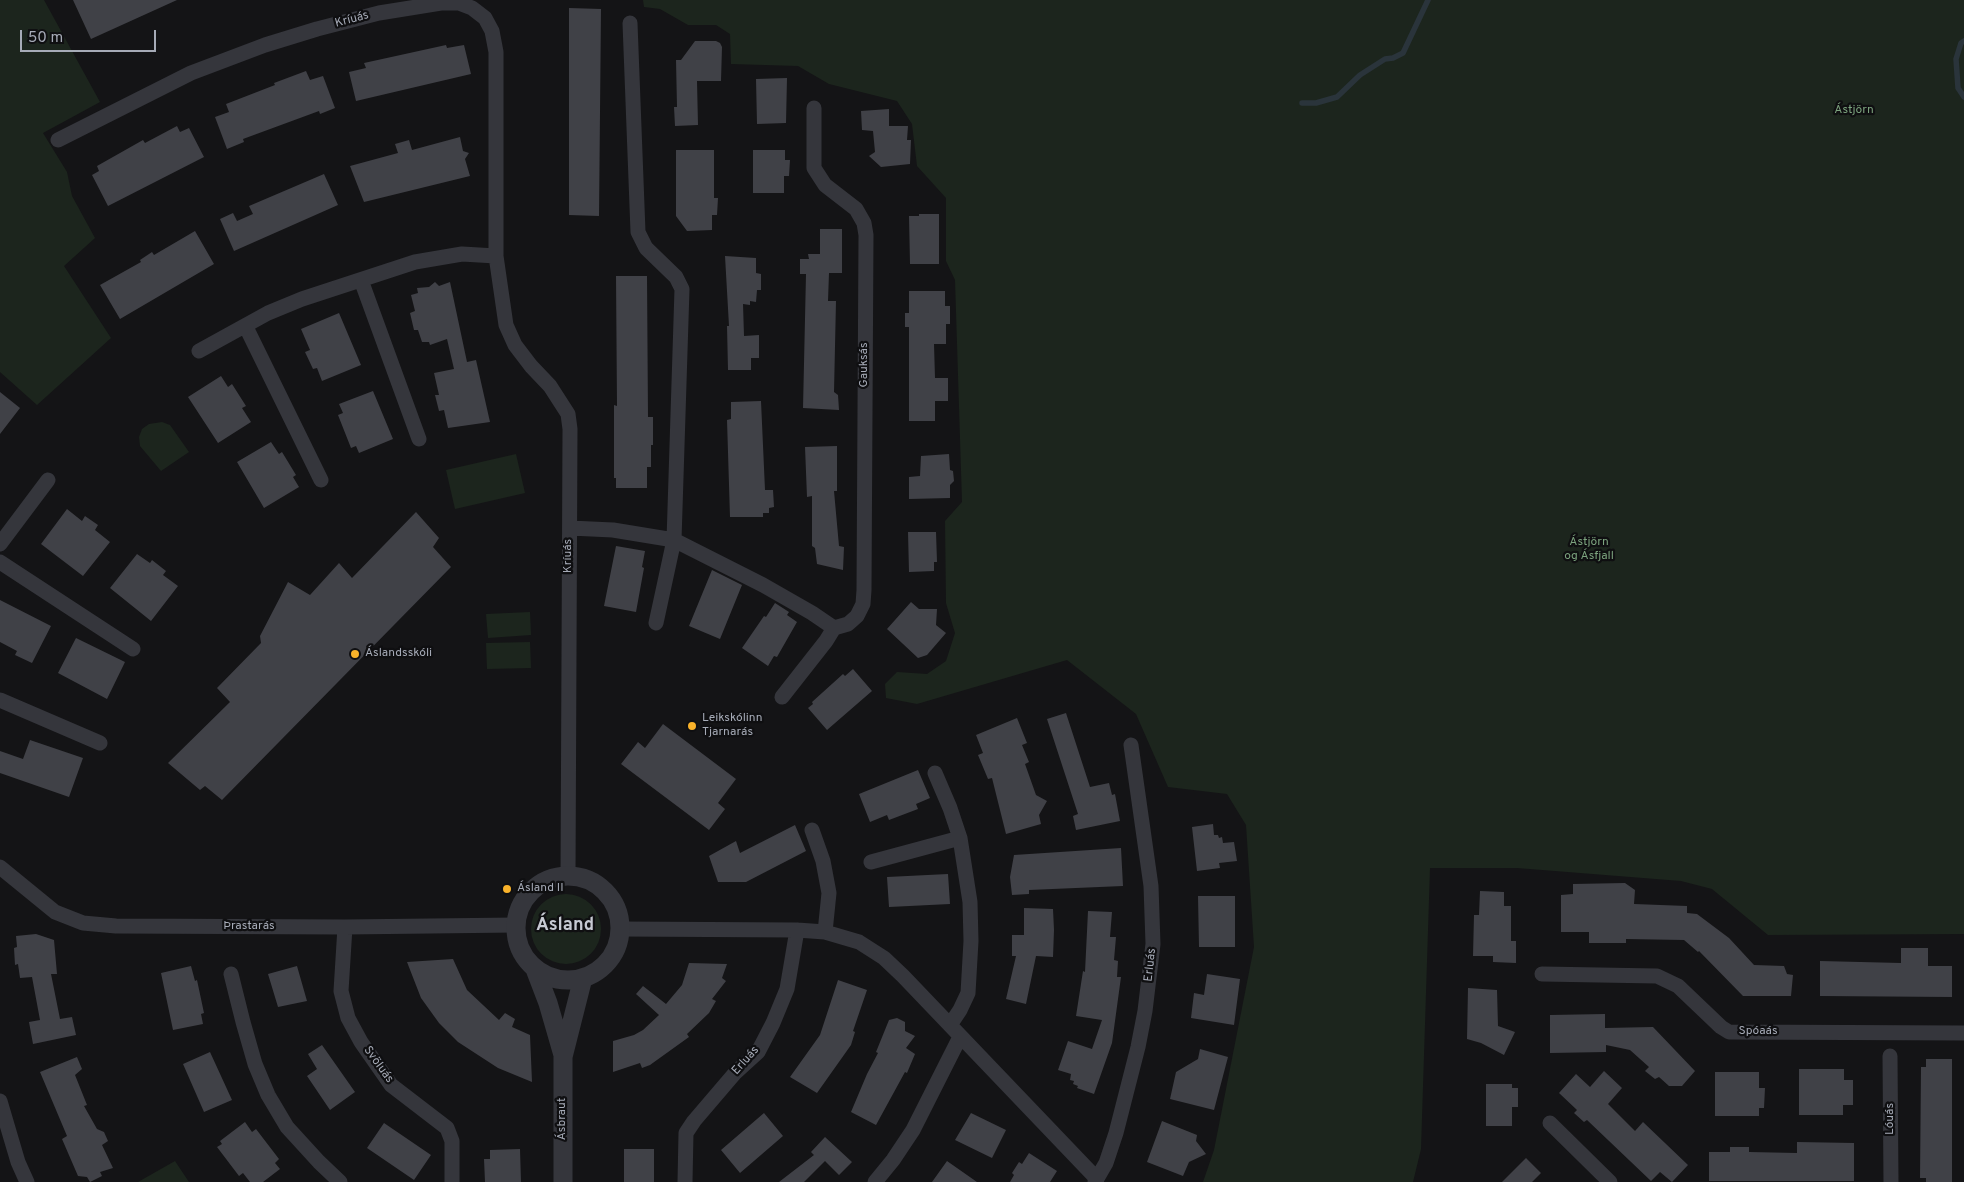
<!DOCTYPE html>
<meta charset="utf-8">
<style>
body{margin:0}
#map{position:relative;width:1964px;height:1182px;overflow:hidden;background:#141416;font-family:Overpass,sans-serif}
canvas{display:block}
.scale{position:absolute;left:20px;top:30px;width:136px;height:22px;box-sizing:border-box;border:2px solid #a6abb7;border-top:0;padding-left:6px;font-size:15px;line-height:18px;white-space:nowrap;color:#a6abb7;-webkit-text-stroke:4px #0f0f11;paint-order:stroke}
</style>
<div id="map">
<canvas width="1964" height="1182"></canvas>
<div class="scale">50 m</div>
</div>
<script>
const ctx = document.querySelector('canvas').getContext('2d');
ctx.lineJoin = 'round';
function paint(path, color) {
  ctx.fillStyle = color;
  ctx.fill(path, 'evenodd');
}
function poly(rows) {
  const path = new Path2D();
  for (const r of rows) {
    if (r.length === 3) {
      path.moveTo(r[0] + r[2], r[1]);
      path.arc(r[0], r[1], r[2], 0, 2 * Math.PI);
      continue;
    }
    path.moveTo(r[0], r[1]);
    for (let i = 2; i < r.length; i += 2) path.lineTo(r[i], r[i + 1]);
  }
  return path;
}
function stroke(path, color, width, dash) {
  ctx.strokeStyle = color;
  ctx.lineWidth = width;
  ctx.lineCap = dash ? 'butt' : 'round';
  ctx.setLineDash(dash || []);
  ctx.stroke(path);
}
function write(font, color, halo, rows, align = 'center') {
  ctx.font = font + ' Overpass,sans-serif';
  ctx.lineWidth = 4.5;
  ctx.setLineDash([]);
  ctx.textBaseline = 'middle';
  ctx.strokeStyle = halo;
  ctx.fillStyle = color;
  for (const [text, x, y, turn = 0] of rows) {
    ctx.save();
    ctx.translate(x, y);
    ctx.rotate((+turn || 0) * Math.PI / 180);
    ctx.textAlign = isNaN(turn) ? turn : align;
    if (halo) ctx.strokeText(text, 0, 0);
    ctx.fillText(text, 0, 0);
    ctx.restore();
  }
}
paint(poly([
 [0,0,44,0,100,102,43,133,67,172,72,196,95,238,64,266,111,338,37,405,0,372],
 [643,0,1964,0,1964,934,1768,935,1712,889,1681,881,1517,868,1430,868,1421,1149,1413,1182,1203,1182,1214,1150,1254,947,1246,825,1227,794,1168,787,1136,714,1067,660,917,704,886,698,885,684,897,672,927,674,946,661,955,633,946,603,945,521,962,502,955,280,946,261,946,198,917,166,912,124,897,101,829,84,798,66,731,64,730,34,716,25,688,25,660,9,644,7],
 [162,422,170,425,189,452,161,471,140,446,139,437,142,429,149,424],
 [516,454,525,493,455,509,446,470],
 [530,612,531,635,488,638,486,614],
 [530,642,531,668,487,669,486,643],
 [566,929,35],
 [175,1161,189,1182,138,1182]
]), '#1c251d');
stroke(poly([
 [1964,41,1961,43,1956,59,1958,88,1964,97],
 [1302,103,1316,103,1337,97,1360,75,1385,59,1393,58,1403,53,1428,0]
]), '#2a343b', 5.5);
paint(poly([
 [73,0,177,0,91,39],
 [569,8,601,9,599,216,569,215],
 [695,41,716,41,720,43,722,47,721,81,697,81,698,125,675,126,674,107,677,107,676,60,681,60],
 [446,45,447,48,464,45,471,74,356,101,349,72,366,68,364,63],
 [306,71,310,80,323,76,335,108,320,114,319,111,243,139,244,142,227,149,215,117,229,112,226,104,275,85,274,83],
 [787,78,786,123,757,124,756,79],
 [889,109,889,126,908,126,907,140,911,140,910,164,881,167,869,156,875,152,873,131,862,130,861,111],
 [177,126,180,132,189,128,204,157,108,206,92,175,99,171,97,166,143,140,145,143],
 [460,137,463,151,469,153,465,159,470,176,364,202,350,166,398,153,395,144,409,140,412,150],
 [676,150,714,150,714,198,718,198,717,215,712,215,712,230,687,231,676,216],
 [753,150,785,150,785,160,790,160,789,176,784,176,784,193,753,193],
 [324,174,338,205,234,251,220,219,233,213,237,221,253,214,249,206],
 [919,214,939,214,939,264,910,264,909,216,919,216],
 [820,229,842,229,842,273,829,273,828,301,836,301,834,392,838,395,839,410,803,408,806,274,800,274,800,259,809,259,808,254,820,254],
 [195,231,214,264,120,319,100,285,141,262,140,260,152,252,154,255],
 [725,256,756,258,756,273,761,274,761,290,757,290,756,302,750,301,750,305,743,304,744,336,759,335,759,358,751,358,751,370,728,370,727,326,729,326],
 [616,276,647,276,648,417,653,417,653,445,651,445,651,467,647,467,647,488,616,488,616,478,614,478,614,405,617,406],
 [435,282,439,286,450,282,467,362,476,360,490,422,448,428,444,410,439,411,435,395,439,395,434,373,454,369,447,339,430,345,429,342,422,342,418,330,414,330,410,313,415,311,411,295,418,293,417,288,429,287],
 [909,291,945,291,945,306,950,306,950,324,946,324,946,344,934,344,935,378,948,378,948,401,935,401,935,421,909,421,909,327,905,327,905,313,909,313],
 [339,313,361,365,322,381,317,368,313,369,305,352,310,350,301,329],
 [221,376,228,387,232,384,246,406,242,408,251,422,218,443,188,397],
 [373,391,393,439,359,453,356,446,351,448,338,415,343,413,339,404],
 [0,392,20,408,0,434],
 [761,401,765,490,773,490,774,507,769,508,769,513,763,513,763,517,730,517,727,420,731,419,731,402],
 [271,442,279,454,282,452,296,475,293,477,299,487,264,508,237,462],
 [837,446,837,491,834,491,839,546,844,547,843,570,817,564,815,548,812,546,812,496,807,497,805,447],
 [949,454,950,470,953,471,954,481,950,485,950,498,909,499,909,477,920,476,921,456],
 [67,509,82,521,85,516,98,525,95,530,110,542,83,576,41,544],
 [416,512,439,538,433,547,451,567,222,800,205,786,200,790,168,763,230,702,217,688,261,643,260,636,288,582,310,595,339,563,352,578],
 [908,532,936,532,937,562,934,562,934,571,909,572],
 [616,546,645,551,642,567,644,568,636,612,604,606],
 [137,554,150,563,152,560,166,571,163,575,178,586,151,621,110,588],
 [712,570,742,585,720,639,689,626],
 [0,600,51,626,32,663,15,655,17,651,0,642],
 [911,602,919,609,937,609,936,625,946,633,927,655,918,658,887,629],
 [775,603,789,612,787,615,797,622,777,657,774,656,768,666,742,648,764,616,766,617],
 [76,638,125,662,107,699,58,673],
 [853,669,872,691,827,730,808,708,813,704,812,702,843,674,845,676],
 [1066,713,1090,787,1109,783,1112,795,1115,794,1120,821,1076,830,1073,816,1078,814,1047,719],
 [1017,718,1027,743,1022,745,1029,762,1025,764,1036,795,1047,801,1039,815,1041,824,1006,834,992,778,988,779,978,755,983,753,976,735],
 [663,724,736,779,718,803,725,809,709,830,621,764,638,742,645,748],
 [30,740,83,758,69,797,0,773,0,751,23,759],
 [918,770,930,798,916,804,918,809,889,820,887,815,870,822,859,794],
 [1213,824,1214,835,1218,835,1219,838,1222,837,1223,843,1234,842,1237,861,1219,863,1220,868,1197,871,1192,827],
 [795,825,806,851,746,882,718,882,709,856,736,841,740,853],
 [1121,848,1123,886,1029,890,1029,894,1012,895,1010,877,1014,855],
 [948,874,950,904,889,907,887,877],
 [1625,883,1635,890,1634,904,1687,906,1687,913,1697,914,1729,938,1754,965,1784,966,1787,974,1793,975,1791,996,1743,996,1699,951,1698,952,1684,940,1626,939,1626,943,1589,943,1589,932,1561,932,1561,895,1573,894,1573,884],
 [1480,891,1504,892,1504,906,1511,906,1511,941,1516,941,1516,963,1493,962,1493,956,1473,956,1474,915,1479,915],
 [1198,896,1235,896,1235,947,1199,947],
 [1024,908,1053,909,1054,930,1053,957,1036,956,1026,1004,1006,999,1016,956,1012,956,1012,935,1024,935],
 [1088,911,1112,912,1110,937,1116,937,1114,960,1118,961,1117,977,1121,977,1112,1043,1094,1094,1077,1088,1078,1086,1073,1084,1074,1081,1070,1080,1071,1074,1058,1070,1068,1041,1092,1049,1102,1020,1076,1016,1083,971,1085,972],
 [36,934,54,940,57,974,51,974,60,1019,72,1017,76,1035,33,1044,29,1022,40,1020,32,977,20,978,18,964,15,965,14,948,17,947,16,936],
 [1901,948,1928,948,1928,966,1952,966,1952,997,1820,996,1820,961,1901,963],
 [453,959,467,990,499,1020,505,1013,515,1019,512,1027,530,1035,532,1082,498,1068,458,1042,439,1023,421,998,407,962],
 [689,963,727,964,722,978,726,981,712,999,716,1001,709,1013,687,1034,689,1037,650,1065,642,1068,640,1063,613,1072,613,1041,634,1035,643,1030,659,1015,636,994,643,986,666,1004,682,985],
 [191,966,195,981,197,980,204,1013,201,1014,203,1024,173,1030,161,973],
 [297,966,307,1001,278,1007,268,974],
 [1207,974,1240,979,1234,1025,1191,1018,1194,993,1204,995],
 [838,980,867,990,853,1031,855,1032,851,1045,817,1093,790,1077,820,1035],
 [1468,988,1497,990,1498,1026,1515,1032,1504,1055,1481,1043,1467,1039],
 [1605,1014,1605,1028,1653,1027,1695,1071,1682,1086,1669,1086,1659,1077,1655,1079,1645,1071,1649,1067,1630,1050,1606,1045,1606,1052,1550,1053,1550,1015],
 [897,1018,905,1022,905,1031,915,1036,906,1048,915,1054,907,1073,905,1072,876,1125,851,1112,867,1074,878,1053,876,1052,889,1020],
 [322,1045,355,1092,330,1110,307,1076,317,1069,308,1054],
 [1200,1049,1228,1057,1214,1110,1170,1099,1176,1072,1198,1059],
 [210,1052,232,1100,204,1112,183,1064],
 [77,1057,82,1069,75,1075,87,1105,84,1106,97,1129,104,1132,108,1141,102,1145,113,1168,100,1172,102,1176,90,1182,87,1177,78,1176,62,1139,67,1136,40,1072],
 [1926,1059,1952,1059,1952,1182,1926,1182,1926,1178,1920,1178,1921,1067,1926,1067],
 [1799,1069,1844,1069,1844,1080,1853,1080,1853,1105,1843,1105,1843,1115,1799,1115],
 [1604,1071,1622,1088,1608,1104,1635,1131,1643,1122,1688,1165,1672,1182,1660,1172,1651,1181,1587,1120,1584,1122,1574,1113,1577,1110,1559,1093,1576,1074,1590,1087],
 [1715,1072,1759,1072,1759,1088,1765,1088,1764,1108,1759,1108,1759,1116,1715,1116],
 [1486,1084,1512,1084,1512,1088,1518,1088,1518,1107,1512,1107,1512,1126,1486,1126],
 [764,1113,783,1136,740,1173,721,1150],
 [971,1113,1006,1130,992,1158,955,1140],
 [1162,1121,1197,1135,1196,1141,1206,1154,1189,1162,1183,1176,1147,1162],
 [245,1122,252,1132,256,1129,279,1159,275,1163,280,1169,263,1182,250,1182,243,1173,239,1176,217,1147,222,1144,220,1141],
 [384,1123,431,1155,414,1180,367,1148],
 [825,1137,852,1162,839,1175,825,1161,804,1182,779,1182,814,1155,811,1152],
 [1797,1142,1854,1143,1854,1181,1709,1181,1709,1152,1730,1152,1730,1147,1749,1147,1749,1152,1797,1153],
 [520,1149,521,1182,485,1182,484,1159,490,1159,490,1150],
 [624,1149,654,1149,654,1182,624,1182],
 [1029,1153,1057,1171,1050,1182,1010,1182,1014,1175,1012,1173,1019,1162,1022,1164],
 [1526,1158,1541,1173,1532,1182,1502,1182],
 [947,1161,977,1182,932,1182]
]), '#404147');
stroke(poly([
 [630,23,638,232,646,248,676,277,682,289,674,540,656,623],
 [58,140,191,73,265,45,317,29,379,13,441,3,459,3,472,8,485,18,492,31,496,52,496,256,506,325,515,345,531,366,550,386,568,414,570,429,568,877],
 [361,280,419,439],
 [246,327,321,480],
 [199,351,268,313,302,299,415,262,462,254,496,256],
 [570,528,613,530,674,540,763,585,812,613,834,628],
 [0,544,48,480],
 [0,562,133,649],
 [782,697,826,641,834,628,848,624,857,616,863,604,864,590,866,235,864,223,856,209,825,185,814,168,814,108],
 [0,700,100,743],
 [935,773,950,808,960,838,970,902,971,941,968,993,960,1010,950,1025],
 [812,830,823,861,829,893,825,932],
 [871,862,960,838],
 [0,867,55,912,83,923,116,926,345,927,516,925],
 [345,927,341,991,348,1018,361,1042,391,1085,447,1128,452,1141,452,1182],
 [620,929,797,930,825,932,859,942,884,958,903,976,1097,1179],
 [231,974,243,1022,255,1064,268,1095,287,1127,319,1162,340,1182],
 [1542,974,1657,976,1678,986,1721,1027,1729,1032,1964,1033],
 [1890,1056,1891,1182],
 [0,1101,18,1162,27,1182],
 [1550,1123,1610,1182],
 [685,1182,686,1133,694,1121,735,1073,758,1052,773,1023,787,989,797,930],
 [875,1182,893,1160,913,1130,960,1037],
 [1095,1182,1106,1163,1116,1133,1138,1047,1145,1011,1153,944,1151,886,1131,745]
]), '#35363c', 15);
stroke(poly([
 [568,928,52],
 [535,969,548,1003,563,1055],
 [563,1182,563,1057,583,978]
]), '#35363c', 19);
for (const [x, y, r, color] of [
 [355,654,5,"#f9b22a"],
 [692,726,5,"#f9b22a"],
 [507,889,5,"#f9b22a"]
]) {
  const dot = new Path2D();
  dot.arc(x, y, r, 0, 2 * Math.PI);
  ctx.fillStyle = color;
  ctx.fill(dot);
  stroke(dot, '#0f0f11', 2);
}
write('12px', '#a6abb7', '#0f0f11', [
 ["Kríuás",352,20,-15],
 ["Gauksás",865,365,-90],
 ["Kríuás",569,556,-90],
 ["Þrastarás",249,927],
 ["Erluás",1151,965,-84],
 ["Spóaás",1758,1032],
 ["Erluás",746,1061,-48],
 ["Svöluás",378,1065,54],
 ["Ásbraut",563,1119,-90],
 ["Lóuás",1891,1119,-90]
]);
write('12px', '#7ca37e', '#0f0f11', [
 ["Ástjörn",1854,111],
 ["Ástjörn",1589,543],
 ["og Ásfjall",1589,557]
]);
write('12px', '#a6abb7', '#0f0f11', [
 ["Áslandsskóli",365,654],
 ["Leikskólinn",702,719],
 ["Tjarnarás",702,733],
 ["Ásland II",517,889]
], 'left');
write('bold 18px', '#c7cad3', '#0f0f11', [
 ["Ásland",565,926]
]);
</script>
